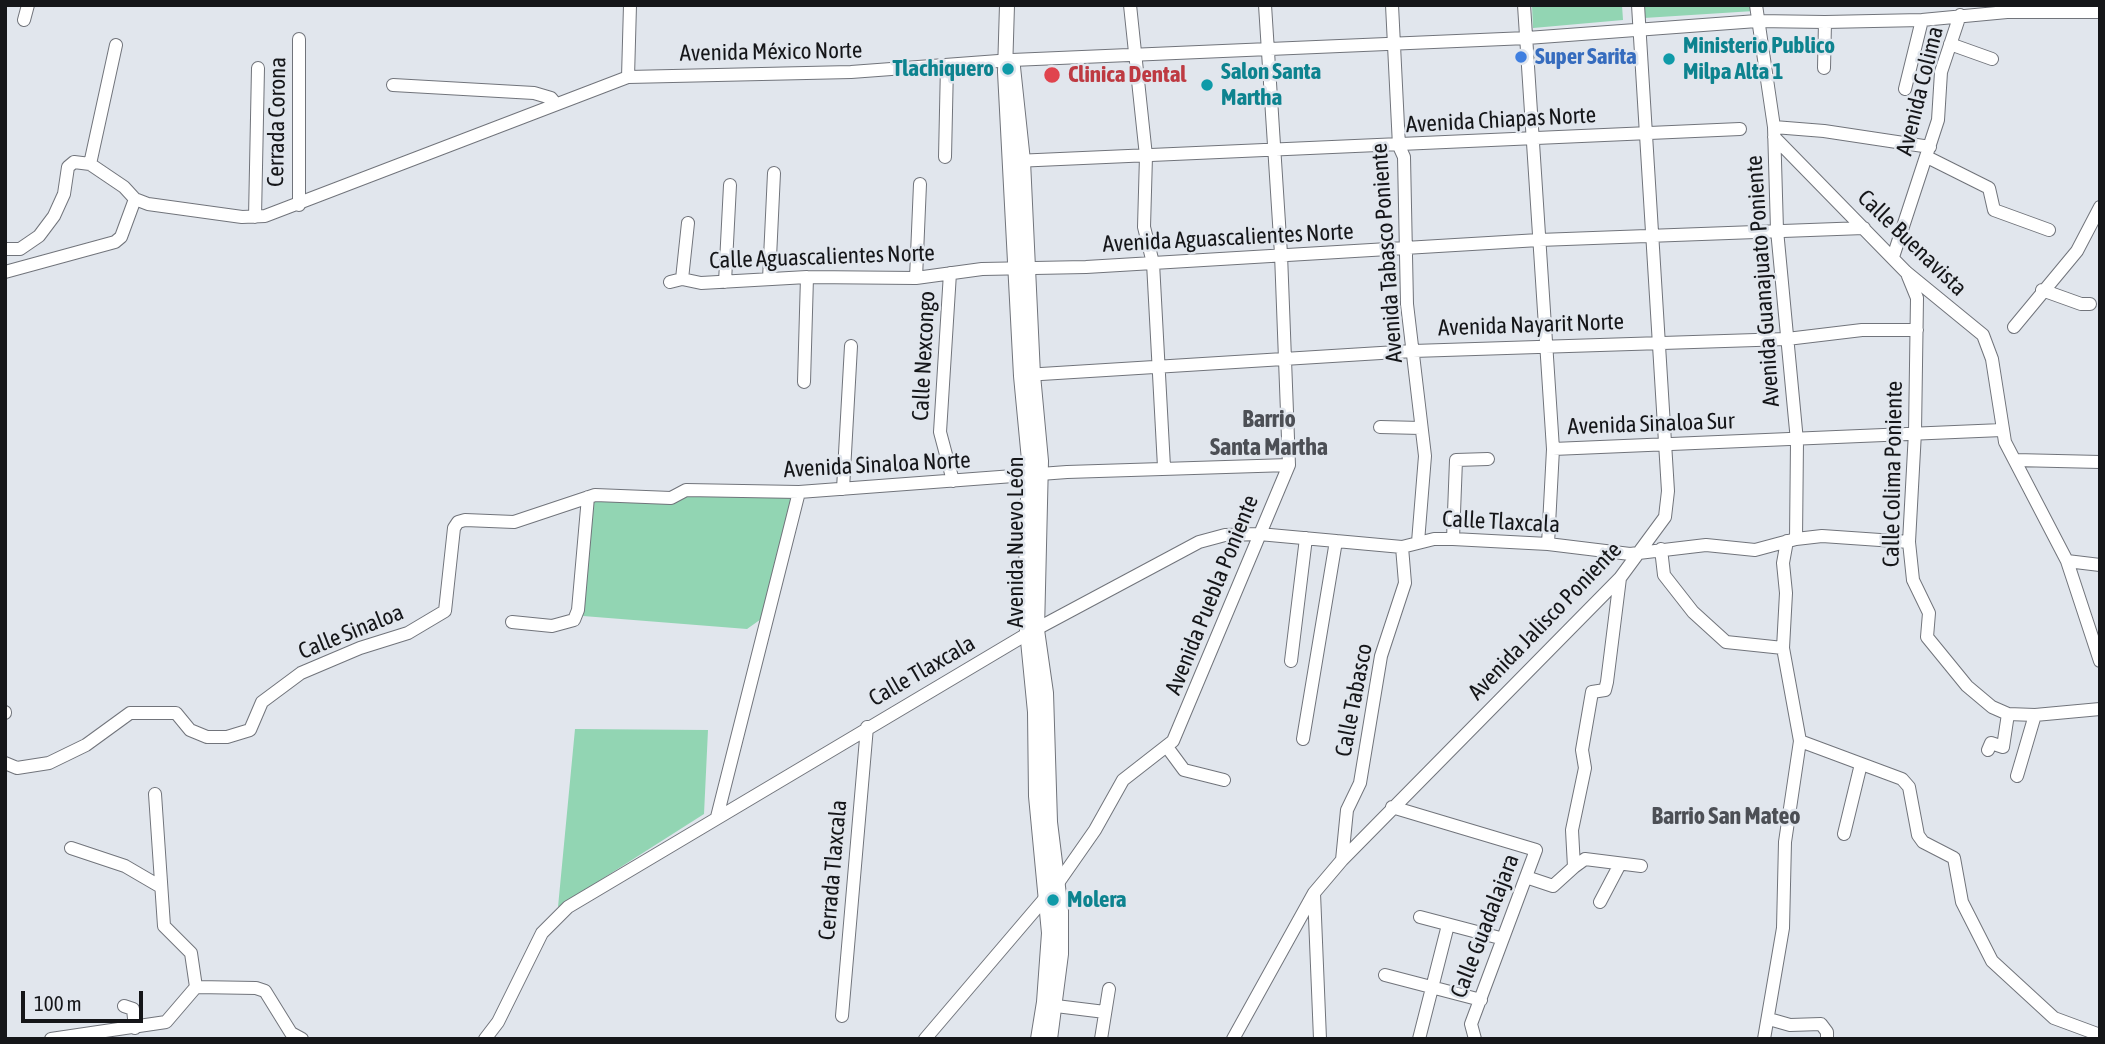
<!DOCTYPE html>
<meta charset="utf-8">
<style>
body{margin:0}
#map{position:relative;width:2105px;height:1044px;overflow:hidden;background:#e1e6ed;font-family:"Asap Condensed",sans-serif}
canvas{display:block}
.frame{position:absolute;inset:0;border:7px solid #151619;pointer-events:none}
.scale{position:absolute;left:21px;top:991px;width:122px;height:32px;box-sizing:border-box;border:4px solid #151619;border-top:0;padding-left:9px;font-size:21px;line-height:24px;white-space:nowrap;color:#151619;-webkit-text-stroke:5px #e1e6ed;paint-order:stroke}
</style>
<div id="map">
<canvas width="2105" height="1044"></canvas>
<div class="frame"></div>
<div class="scale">100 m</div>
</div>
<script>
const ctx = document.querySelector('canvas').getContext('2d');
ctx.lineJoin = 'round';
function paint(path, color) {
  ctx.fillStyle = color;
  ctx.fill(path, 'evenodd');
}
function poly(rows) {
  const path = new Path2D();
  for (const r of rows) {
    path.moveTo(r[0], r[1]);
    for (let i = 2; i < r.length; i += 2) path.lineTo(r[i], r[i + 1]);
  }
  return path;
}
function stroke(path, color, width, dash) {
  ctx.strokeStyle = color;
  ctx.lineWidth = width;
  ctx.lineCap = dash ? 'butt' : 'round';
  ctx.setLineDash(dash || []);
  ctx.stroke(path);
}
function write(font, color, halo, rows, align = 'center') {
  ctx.font = font + ' "Asap Condensed",sans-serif';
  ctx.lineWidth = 5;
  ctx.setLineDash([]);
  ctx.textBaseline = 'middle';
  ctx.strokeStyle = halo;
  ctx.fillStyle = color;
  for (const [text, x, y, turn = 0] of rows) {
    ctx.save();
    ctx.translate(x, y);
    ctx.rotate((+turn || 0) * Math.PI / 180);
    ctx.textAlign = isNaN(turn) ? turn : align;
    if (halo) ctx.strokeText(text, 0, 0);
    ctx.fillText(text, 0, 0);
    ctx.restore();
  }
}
paint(poly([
 [1532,5,1622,5,1623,20,1533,28],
 [1643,5,1753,5,1754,11,1644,18],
 [681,493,794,496,764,617,747,629,583,616,592,498],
 [575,729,708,730,704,814,558,907]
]), '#92d5b3');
const minor = poly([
 [1130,5,1146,156,1144,227,1153,263,1164,467],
 [1392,5,1399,146,1404,157,1407,304,1425,456,1418,542],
 [1524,5,1553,449,1548,544],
 [1756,5,1774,127,1777,230,1797,441,1796,539],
 [24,20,28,5],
 [299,39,299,205],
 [1950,44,1992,59],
 [1824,68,1825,22],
 [628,77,630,5],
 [393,85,534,93,551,98,556,104],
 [1905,89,1922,20],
 [1774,127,1824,131,1930,147],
 [1774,137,1906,272,1983,335,1992,359,2005,442,2067,561,2100,661],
 [945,157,947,65],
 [1927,157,1989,188,1994,210,2049,230],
 [1015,161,1740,129],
 [90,164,116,45],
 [255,217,258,68],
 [5,249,20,249,39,236,54,216,64,194,68,167,74,162,90,164,124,187,135,199,148,204,242,217,265,216,628,77,851,72,1012,60,1527,38,1757,21,1825,22,1922,20,2007,12,2100,12],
 [1893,257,1938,120,1941,72,1960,15],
 [5,272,115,242,121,237,135,199],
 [950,273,940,432,953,481],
 [1908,276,1917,298,1915,432,1909,542,1913,580,1929,613,1927,637,1967,686,1992,707,2008,714,2035,715,2100,709],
 [916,278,920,184],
 [682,279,688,223],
 [769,279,774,173],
 [670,282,682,279,701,283,807,277,916,278,982,269,1086,267,1539,240,1864,228],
 [725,282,730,185],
 [2042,290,2081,304,2090,304],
 [2014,327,2077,251,2100,207],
 [1025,375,1413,351,1787,339,1862,330,1917,330],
 [804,382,807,277],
 [1380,427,1421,428],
 [1553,449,2002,430],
 [2015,460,2100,462],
 [843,489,851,346],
 [1453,539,1456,460,1488,459],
 [1661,549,1664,575,1693,612,1726,642,1783,648],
 [2067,561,2100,565],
 [512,622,552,626,574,620,578,610,588,497],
 [1291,661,1306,538],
 [5,713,5,712],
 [1303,739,1336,541],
 [1800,741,1902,779,1909,787,1918,835,1923,842,1954,858,1962,902,1992,961,2054,1018,2100,1035],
 [1167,747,1184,770,1224,780],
 [1988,750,1991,743,2003,747,2008,714],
 [5,763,17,768,49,763,86,745,130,713,176,713,190,730,207,737,227,737,250,730,262,702,301,673,360,648,408,633,445,611,454,528,458,522,465,520,514,522,595,495,671,498,686,490,799,492,1067,472,1289,465],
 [2017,776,2035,715],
 [155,794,164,926,191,953,196,987],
 [1392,807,1536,850,1471,1024,1475,1039],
 [717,817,799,492],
 [1844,834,1861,764],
 [71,848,125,866,161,887],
 [1342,860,1347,810,1360,783,1381,656,1405,583,1402,547],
 [1574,867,1585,859,1641,866],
 [1526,877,1553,886,1574,867,1572,830,1585,768,1582,750,1592,692,1605,690,1607,682,1620,578],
 [1314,893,1320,1039],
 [1600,902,1620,864],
 [1420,917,1500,938],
 [1385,975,1481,1000],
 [124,1006,133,1009,135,1028],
 [1056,1006,1105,1012],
 [842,1016,867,727],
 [1769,1019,1790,1025,1821,1024,1827,1032,1827,1039],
 [51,1039,166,1022,196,987,256,988,265,991,291,1033,302,1039],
 [485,1039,498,1022,542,933,568,907,1027,634,1199,542,1225,535,1259,534,1402,547,1434,539,1453,539,1548,544,1630,554,1706,545,1755,550,1796,539,1822,536,1909,542],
 [925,1039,1058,883,1095,830,1123,780,1173,741,1289,465,1281,254,1265,5],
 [1101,1039,1109,989],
 [1233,1039,1314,893,1342,860,1620,578,1665,517,1668,491,1638,5],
 [1419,1039,1448,925],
 [1764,1039,1783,928,1785,842,1800,741,1783,648,1786,593,1783,563,1787,541]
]);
const major = poly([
 [1007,5,1005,72,1021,376,1029,460,1025,610,1035,712,1036,796,1049,933,1044,1002,1038,1039],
 [1013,67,1023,161,1033,375,1041,461,1037,630,1046,693,1050,822,1061,911,1061,954,1050,1039]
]);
stroke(minor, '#71747b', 14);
stroke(major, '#71747b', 16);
stroke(minor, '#fff', 12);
stroke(major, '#fff', 14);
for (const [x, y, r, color] of [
 [1521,57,7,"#3f7fe0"],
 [1669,59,7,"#0f9aa8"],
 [1008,69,7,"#0f9aa8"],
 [1052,75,9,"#e0444e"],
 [1207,85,7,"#0f9aa8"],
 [1053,900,7,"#0f9aa8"]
]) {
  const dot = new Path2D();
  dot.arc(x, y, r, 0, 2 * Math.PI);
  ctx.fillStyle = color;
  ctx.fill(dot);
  stroke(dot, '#e1e6ed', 2.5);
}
write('bold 23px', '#0d838f', '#e1e6ed', [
 ["Ministerio Publico",1683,46],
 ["Milpa Alta 1",1683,72],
 ["Tlachiquero",994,69,"right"],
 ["Salon Santa",1221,72],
 ["Martha",1221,98],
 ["Molera",1067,900]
], 'left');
write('23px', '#151619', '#e1e6ed', [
 ["Avenida México Norte",771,52,-1],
 ["Avenida Colima",1920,91,-76],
 ["Avenida Chiapas Norte",1501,120,-3],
 ["Cerrada Corona",277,122,-89],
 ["Avenida Aguascalientes Norte",1228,238,-3],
 ["Calle Buenavista",1912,243,44],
 ["Avenida Tabasco Poniente",1387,253,-94],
 ["Calle Aguascalientes Norte",822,257,-2],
 ["Avenida Guanajuato Poniente",1763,281,-94],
 ["Avenida Nayarit Norte",1531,325,-2],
 ["Calle Nexcongo",924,356,-87],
 ["Avenida Sinaloa Sur",1651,424,-2],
 ["Avenida Sinaloa Norte",877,465,-3],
 ["Calle Colima Poniente",1893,474,-89],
 ["Calle Tlaxcala",1501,522,3],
 ["Avenida Nuevo León",1016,542,-90],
 ["Avenida Puebla Poniente",1212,595,-68],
 ["Avenida Jalisco Poniente",1545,621,-46],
 ["Calle Sinaloa",351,632,-22],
 ["Calle Tlaxcala",922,671,-30],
 ["Calle Tabasco",1354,700,-79],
 ["Cerrada Tlaxcala",833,870,-85],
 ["Calle Guadalajara",1485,926,-69]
]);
write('bold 23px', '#366cbe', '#e1e6ed', [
 ["Super Sarita",1535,57]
], 'left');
write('bold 23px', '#be3a42', '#e1e6ed', [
 ["Clinica Dental",1068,75]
], 'left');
write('bold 24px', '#4c4f55', '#e1e6ed', [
 ["Barrio",1269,419],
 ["Santa Martha",1269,447],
 ["Barrio San Mateo",1726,816]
]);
</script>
